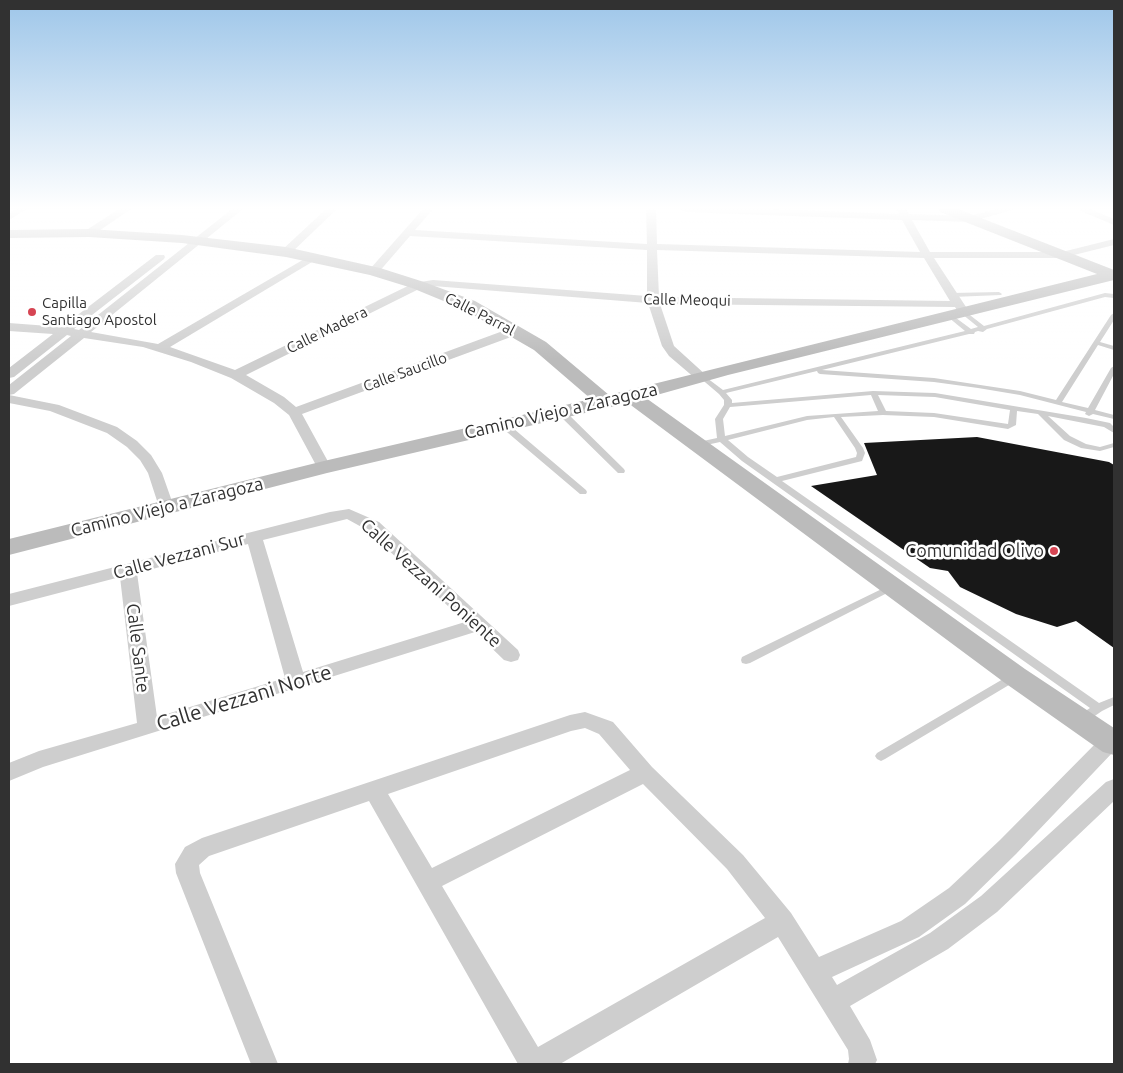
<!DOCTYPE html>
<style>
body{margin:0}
#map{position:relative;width:1123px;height:1073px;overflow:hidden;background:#fff;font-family:Ubuntu,sans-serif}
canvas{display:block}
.frame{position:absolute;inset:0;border:10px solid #313131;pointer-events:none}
</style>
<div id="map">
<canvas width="1123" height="1073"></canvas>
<div class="frame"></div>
</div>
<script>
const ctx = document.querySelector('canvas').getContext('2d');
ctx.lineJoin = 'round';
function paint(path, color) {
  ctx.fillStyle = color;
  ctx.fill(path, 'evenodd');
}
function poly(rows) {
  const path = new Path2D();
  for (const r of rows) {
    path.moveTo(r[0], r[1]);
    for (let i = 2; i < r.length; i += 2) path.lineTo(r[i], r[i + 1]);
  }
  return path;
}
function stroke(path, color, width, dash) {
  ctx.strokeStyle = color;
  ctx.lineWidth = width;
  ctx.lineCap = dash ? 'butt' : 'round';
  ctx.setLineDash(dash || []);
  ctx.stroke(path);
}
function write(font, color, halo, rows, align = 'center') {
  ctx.font = font + ' Ubuntu,sans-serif';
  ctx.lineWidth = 5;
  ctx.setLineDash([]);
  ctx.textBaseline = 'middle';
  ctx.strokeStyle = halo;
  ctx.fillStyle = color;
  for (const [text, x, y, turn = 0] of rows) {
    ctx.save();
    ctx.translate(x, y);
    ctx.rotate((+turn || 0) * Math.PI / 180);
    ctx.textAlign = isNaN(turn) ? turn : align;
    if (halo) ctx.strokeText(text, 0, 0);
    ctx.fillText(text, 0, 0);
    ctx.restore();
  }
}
paint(poly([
 [977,437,1109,462,1114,465,1114,648,1076,621,1057,627,1016,614,960,587,948,571,930,568,811,486,877,475,864,443]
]), '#181818');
paint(poly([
 [999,292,1002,294,1001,295,952,297,949,295,952,293,999,292],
 [1105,293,1114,294,1114,298,1105,297,987,329,983,332,978,331,975,332,974,334,969,334,822,370,934,378,1020,391,1056,400,1111,315,1114,313,1114,320,1100,342,1114,346,1114,350,1098,345,1062,402,1088,408,1111,368,1114,366,1114,374,1095,410,1114,415,1114,419,1093,414,1089,416,1085,414,1086,412,1020,395,978,388,934,382,820,374,818,373,817,371,726,393,732,400,732,403,873,391,935,393,1086,418,1110,423,1114,427,1114,433,1104,427,1048,416,1070,436,1086,444,1100,447,1114,443,1114,447,1100,451,1081,448,1064,440,1038,414,1017,411,1016,425,1008,429,934,417,883,415,841,417,863,448,865,453,862,461,782,481,1099,703,1114,697,1114,705,1102,711,1086,722,1082,723,1078,722,1077,719,1078,716,1090,708,742,461,720,442,697,447,693,445,694,443,717,438,715,419,724,405,724,400,719,394,699,377,699,375,703,375,723,390,965,331,948,317,948,315,952,315,971,329,978,327,962,314,962,312,966,312,984,326,1105,293],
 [871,395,878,411,807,416,725,436,723,419,730,407,871,395],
 [878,395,935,397,1010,410,1008,424,934,413,886,411,878,395],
 [834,417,855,448,857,453,856,457,777,477,748,457,728,440,807,420,834,417],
 [558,410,564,410,624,469,625,471,624,473,618,473,558,414,558,410],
 [501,423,507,423,586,490,587,492,586,494,580,494,501,427,500,425,501,423],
 [892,584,897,587,895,589,750,663,746,664,742,663,741,660,742,657,892,584],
 [1015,672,1019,673,1020,676,1019,679,885,759,881,761,877,759,875,756,877,753,1015,672]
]), '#cecece');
paint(poly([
 [15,209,27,209,9,220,9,213,15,209],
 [119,209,131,209,93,235,85,235,85,231,119,209],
 [232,209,243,209,91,332,158,344,313,254,317,255,318,257,317,259,170,347,235,370,414,283,433,280,647,296,647,250,410,236,378,273,370,273,369,271,370,269,423,209,433,209,415,230,647,244,646,209,656,209,657,244,920,252,902,220,685,212,680,209,773,209,899,214,896,209,906,209,909,214,969,216,998,209,1016,209,969,222,912,220,930,252,1062,252,1114,239,1114,245,1062,258,934,258,968,310,962,313,958,312,955,307,660,304,674,346,707,376,701,380,696,379,669,356,662,346,648,303,433,286,421,288,246,375,284,397,296,407,511,328,519,328,521,331,519,334,302,414,331,467,329,470,324,471,319,470,317,467,289,415,274,403,231,378,191,362,143,347,84,338,14,394,9,395,9,385,71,336,67,335,14,377,9,378,9,368,53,334,9,331,9,323,62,327,156,255,164,255,165,257,164,259,74,329,79,330,232,209],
 [657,250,924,258,950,301,659,297,657,250],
 [326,209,337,209,290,254,282,254,281,252,282,250,326,209],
 [1076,209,1090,209,1114,219,1114,225,1076,209],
 [9,395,59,405,117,427,137,441,151,455,162,473,174,507,172,510,160,510,148,473,140,460,127,447,107,433,50,411,9,403,9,395],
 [349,509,379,522,518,650,520,655,518,660,511,662,504,660,475,632,43,767,9,781,9,763,39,751,137,723,120,577,9,606,9,594,330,512,349,509],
 [347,519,367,530,465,622,303,672,263,540,347,519],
 [248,544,285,678,157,717,137,573,248,544],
 [585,712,613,722,652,767,743,855,791,913,819,957,901,921,949,888,1000,840,1104,735,1114,734,1114,751,1016,854,965,904,919,937,832,977,837,985,930,933,981,896,1106,782,1114,779,1114,801,997,912,948,949,850,1006,870,1040,877,1060,875,1064,848,1064,849,1059,848,1050,778,937,560,1064,518,1064,369,801,209,856,199,865,200,873,278,1064,251,1064,176,873,175,864,185,847,202,838,570,715,585,712],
 [585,728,599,734,630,770,432,868,388,794,571,731,585,728],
 [643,784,727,869,765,918,538,1047,442,886,643,784]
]), '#cecece');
paint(poly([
 [938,209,958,209,1114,270,1114,280,728,375,646,398,1025,669,1114,728,1114,755,1103,752,1005,683,628,403,327,473,9,555,9,539,324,461,591,399,534,350,463,309,412,288,370,275,286,257,182,243,89,237,9,238,9,230,89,229,182,235,286,247,380,268,424,282,475,301,546,342,609,395,1097,274,940,212,938,209]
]), '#bbb');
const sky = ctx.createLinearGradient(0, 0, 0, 359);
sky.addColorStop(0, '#9ec6e9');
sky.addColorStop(0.58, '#fff');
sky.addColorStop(1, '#ffffff00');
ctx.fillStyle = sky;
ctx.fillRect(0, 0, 1123, 359);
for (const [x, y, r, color] of [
 [32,312,5,"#d64553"],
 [1054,551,5,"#d64553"]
]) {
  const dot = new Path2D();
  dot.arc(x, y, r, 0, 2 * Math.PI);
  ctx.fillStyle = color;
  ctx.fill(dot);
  stroke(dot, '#fff', 2);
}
write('15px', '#313131', '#fff', [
 ["Calle Meoqui",687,300,1],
 ["Calle Parral",480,314,27],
 ["Calle Madera",327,330,-26],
 ["Calle Saucillo",405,372,-20]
]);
write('15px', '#313131', '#fff', [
 ["Capilla",42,303],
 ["Santiago Apostol",42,320]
], 'left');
write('18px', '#313131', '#fff', [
 ["Camino Viejo a Zaragoza",561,411,-13],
 ["Camino Viejo a Zaragoza",167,507,-14],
 ["Calle Vezzani Sur",179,556,-15],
 ["Calle Vezzani Poniente",431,583,42],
 ["Calle Sante",138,648,83]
]);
write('18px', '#313131', '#fff', [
 ["Comunidad Olivo",1044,551]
], 'right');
write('21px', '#313131', '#fff', [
 ["Calle Vezzani Norte",244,698,-17]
]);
</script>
